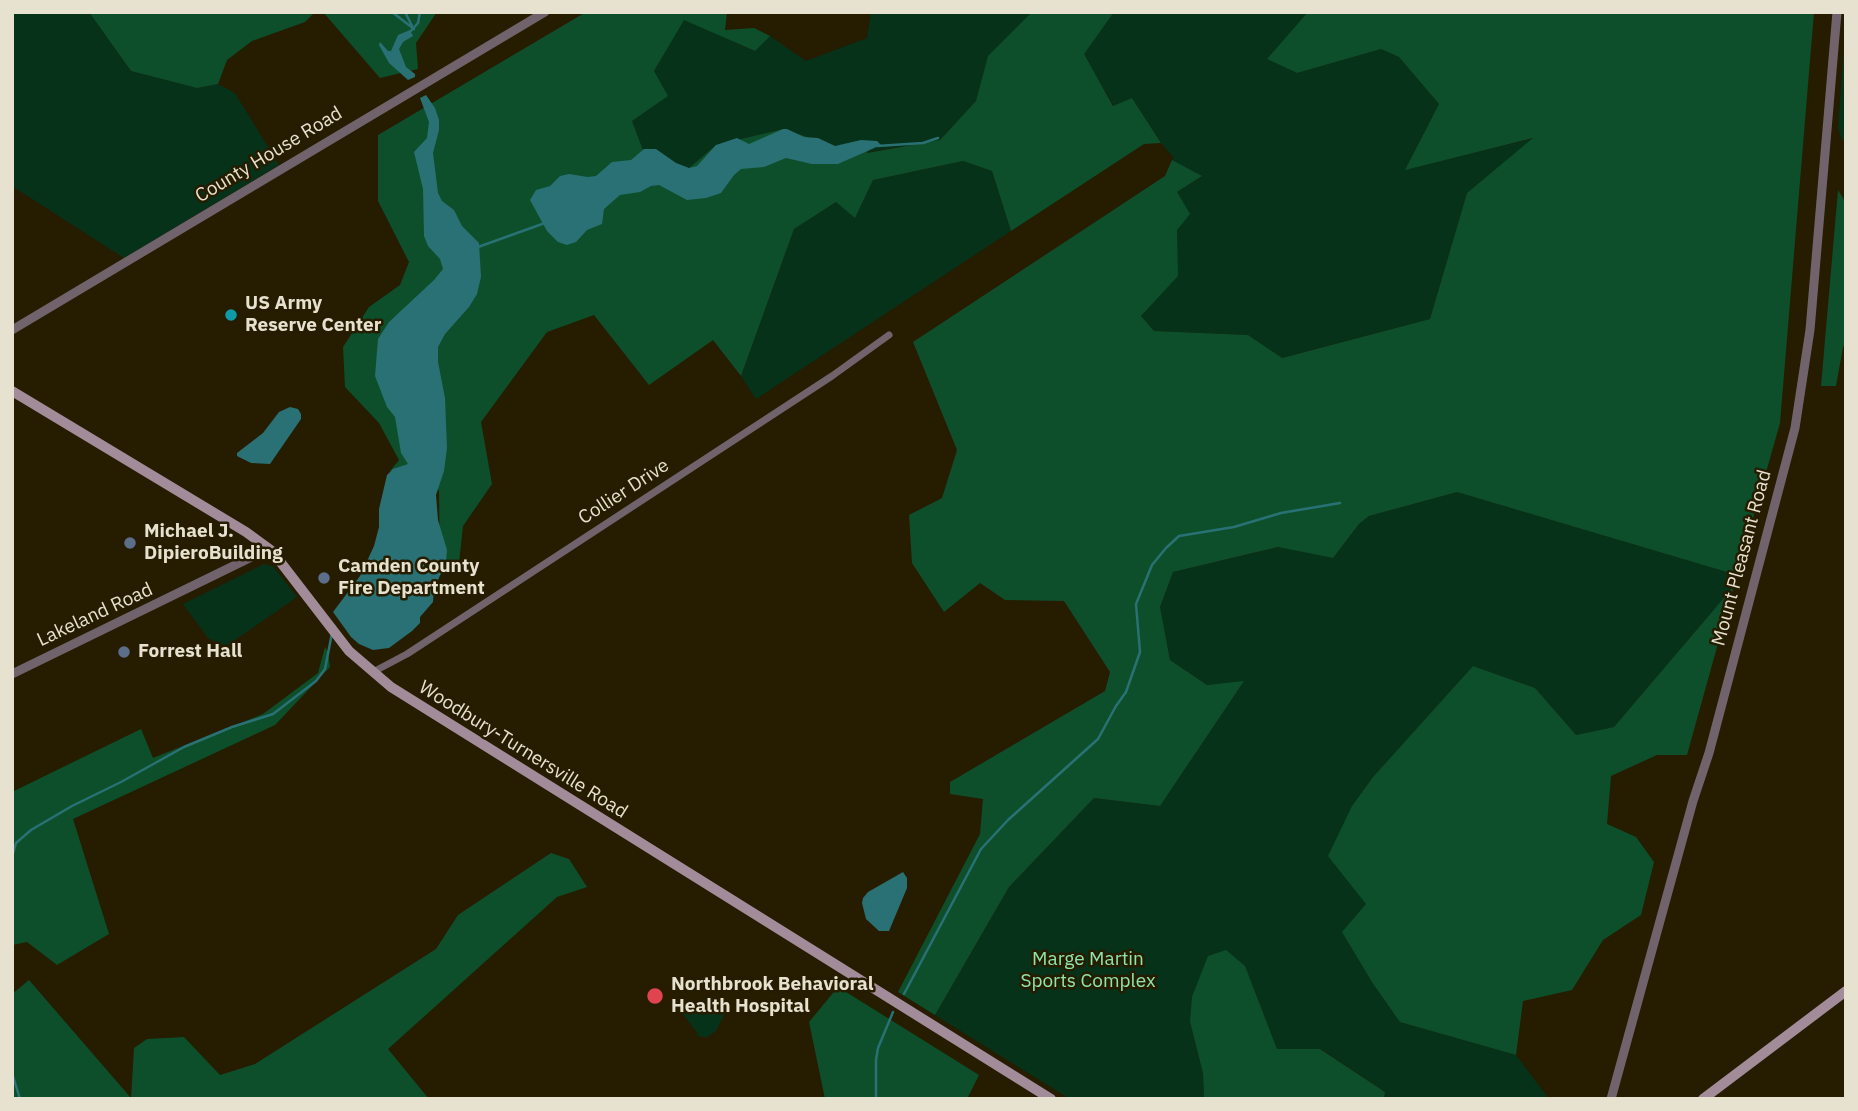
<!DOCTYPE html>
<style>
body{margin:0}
#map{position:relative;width:1858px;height:1111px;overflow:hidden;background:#261c00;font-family:"IBM Plex Sans",sans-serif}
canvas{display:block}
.frame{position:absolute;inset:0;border:14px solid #e7e1cf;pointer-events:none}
</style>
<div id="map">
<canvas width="1858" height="1111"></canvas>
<div class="frame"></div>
</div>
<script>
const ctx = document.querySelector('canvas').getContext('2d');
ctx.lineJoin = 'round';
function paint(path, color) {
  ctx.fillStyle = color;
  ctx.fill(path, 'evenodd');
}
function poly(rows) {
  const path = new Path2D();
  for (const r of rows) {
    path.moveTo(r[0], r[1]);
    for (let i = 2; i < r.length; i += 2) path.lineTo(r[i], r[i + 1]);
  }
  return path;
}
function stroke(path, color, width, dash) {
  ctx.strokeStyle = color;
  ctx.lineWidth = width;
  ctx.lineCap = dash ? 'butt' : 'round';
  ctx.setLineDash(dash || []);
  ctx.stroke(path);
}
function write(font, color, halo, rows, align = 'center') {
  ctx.font = font + ' "IBM Plex Sans",sans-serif';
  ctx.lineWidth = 5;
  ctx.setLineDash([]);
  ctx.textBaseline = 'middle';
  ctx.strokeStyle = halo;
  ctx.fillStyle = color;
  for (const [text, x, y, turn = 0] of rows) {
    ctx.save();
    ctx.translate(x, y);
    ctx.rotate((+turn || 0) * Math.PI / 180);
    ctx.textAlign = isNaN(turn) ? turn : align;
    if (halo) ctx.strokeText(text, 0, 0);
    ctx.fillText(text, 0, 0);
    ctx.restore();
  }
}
paint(poly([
 [12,12,89,12,131,71,197,88,218,84,235,93,279,165,124,258,12,186],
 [871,12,1032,12,988,56,976,101,940,140,863,153,871,141,835,146,783,129,716,145,689,168,643,150,632,121,667,96,654,71,684,19,754,51,770,36,806,61,867,38],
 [1114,12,1308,12,1268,59,1297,73,1381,49,1399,57,1439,104,1406,169,1535,138,1467,193,1430,319,1281,358,1248,335,1154,331,1141,316,1177,276,1177,192,1201,177,1173,163,1173,157,1161,143,1132,98,1114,106,1083,54],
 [1846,19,1846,140,1842,140,1838,128],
 [963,161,992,171,1011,231,756,399,741,376,794,229,836,202,855,217,873,180],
 [1457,492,1737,575,1734,586,1614,727,1576,735,1535,688,1473,666,1373,777,1352,806,1366,904,1400,1022,1516,1055,1549,1099,1384,1099,1385,1092,1321,1049,1277,1049,1245,967,1190,1022,1203,1073,1204,1099,1070,1099,935,1015,1009,887,1094,798,1160,806,1243,682,1207,685,1170,660,1160,607,1173,572,1279,547,1333,558,1359,524,1369,516],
 [264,564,273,566,297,597,228,645,219,644,208,638,183,604],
 [705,999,723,1004,725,1013,716,1031,707,1037,701,1037,696,1035,698,1034,683,1014,686,1006]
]), '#06321a');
paint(poly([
 [89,12,315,12,305,22,252,41,227,60,218,84,197,88,131,71],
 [323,12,437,12,416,43,418,69,380,78],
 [586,12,727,12,725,30,754,28,770,36,755,51,684,20,654,71,668,96,632,121,643,150,689,168,716,145,783,129,835,146,871,141,867,153,940,140,976,101,988,56,1032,12,1114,12,1084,54,1113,106,1132,98,1161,143,1144,144,1011,231,992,171,963,161,873,180,855,218,836,202,794,229,741,376,713,340,649,385,594,315,547,332,481,422,492,484,463,526,459,563,440,575,439,490,390,471,399,460,379,423,345,387,343,347,369,307,400,285,409,262,378,201,378,135],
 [1308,12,1814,12,1780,423,1737,575,1457,492,1369,516,1359,524,1333,558,1278,547,1173,572,1160,607,1170,660,1207,685,1244,681,1160,806,1094,798,1009,887,935,1015,898,992,980,834,983,799,950,794,950,782,1105,691,1110,672,1064,601,1005,600,980,583,944,612,912,563,909,515,942,498,957,450,913,342,1165,176,1172,160,1202,176,1177,192,1190,214,1177,230,1178,276,1141,316,1154,331,1248,335,1282,358,1430,319,1467,193,1533,138,1405,170,1439,104,1399,57,1381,49,1297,73,1267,59],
 [1838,190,1846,203,1846,342,1843,347,1836,386,1821,386],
 [1734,586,1687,755,1657,755,1611,776,1607,824,1636,837,1654,862,1641,915,1603,940,1572,990,1523,1001,1516,1055,1400,1022,1372,982,1342,932,1366,904,1328,856,1352,806,1373,777,1473,666,1535,688,1576,735,1614,727],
 [325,647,328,652,330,667,275,725,73,819,109,934,57,965,27,942,12,945,12,792,141,729,153,758,263,714,318,673],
 [551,853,569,859,587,887,557,897,388,1049,429,1099,12,1099,12,994,29,980,131,1098,134,1048,147,1039,184,1037,220,1075,255,1064,436,949,458,915],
 [1226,950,1245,966,1277,1049,1320,1049,1385,1092,1384,1099,1204,1099,1203,1073,1190,1022,1192,997,1208,956],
 [838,987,979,1075,967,1099,825,1099,809,1022]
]), '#0d4f2b');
paint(poly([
 [410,30,413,36,403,42,399,49,406,67,415,74,415,77,408,80,389,63,379,45,380,42,388,51,391,51,398,35],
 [426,95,435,108,439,120,439,130,433,153,438,193,442,201,454,210,462,226,479,243,481,277,477,294,469,307,445,334,438,347,438,362,445,398,447,448,444,471,436,495,438,520,447,550,446,562,434,589,433,602,420,617,420,623,412,631,389,648,373,650,359,644,351,637,333,612,360,576,374,546,379,527,379,509,387,475,393,469,408,464,401,453,395,417,387,407,375,376,378,339,389,322,434,280,443,269,440,259,428,246,424,236,423,189,414,152,427,138,429,122,420,98],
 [783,129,787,129,804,137,818,138,835,146,861,140,877,141,881,145,838,164,812,164,786,158,764,167,741,169,734,175,721,193,706,198,687,200,659,185,651,186,640,192,620,195,604,209,602,224,587,230,576,242,567,245,558,242,547,231,530,200,536,190,550,186,560,176,569,174,588,177,596,176,612,162,631,160,644,149,656,149,676,163,689,168,697,166,716,145,737,138,749,144],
 [290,407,298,409,301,414,301,419,270,464,251,463,237,456,237,453,263,433,279,412],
 [903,872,907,878,907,888,889,931,879,931,866,919,862,903,863,898,868,892]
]), '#297174');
stroke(poly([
 [392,12,414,29],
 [405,12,412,26],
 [409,33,418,23,420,12],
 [877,146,923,143,938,138],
 [478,247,545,223],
 [12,857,16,843,31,830,72,806,121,782,184,747,232,727,273,714,316,681,325,669,332,633],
 [904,994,981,849,1008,820,1098,739,1116,706,1126,692,1140,652,1136,604,1152,565,1166,548,1179,536,1234,527,1281,513,1340,503],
 [12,1073,20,1099],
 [876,1099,876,1060,878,1048,893,1012]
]), '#297174', 2.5);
stroke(poly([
 [373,672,407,654,832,376,889,335]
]), '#71636c', 7);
stroke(poly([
 [12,330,545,12],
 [12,674,268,549],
 [1611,1099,1693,801,1709,753,1795,428,1810,330,1837,12]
]), '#71636c', 9);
stroke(poly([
 [12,391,246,532,272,551,349,651,391,687,1051,1099],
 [1703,1099,1846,991]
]), '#a28c9a', 10);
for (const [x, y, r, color] of [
 [231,315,7,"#0f9aa8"],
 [130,543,7,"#5c6f8a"],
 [324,578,7,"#5c6f8a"],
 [124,652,7,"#5c6f8a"],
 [655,996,9,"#e0444e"]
]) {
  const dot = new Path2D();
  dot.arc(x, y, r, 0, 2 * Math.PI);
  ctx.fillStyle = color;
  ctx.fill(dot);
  stroke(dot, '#261c00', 2.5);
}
write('19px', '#e7e1cf', '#261c00', [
 ["County House Road",269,155,-31],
 ["Collier Drive",624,492,-33],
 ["Mount Pleasant Road",1742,558,-75],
 ["Lakeland Road",95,615,-25],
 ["Woodbury-Turnersville Road",523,750,32]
]);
write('bold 19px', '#e7e1cf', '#261c00', [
 ["US Army",245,304],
 ["Reserve Center",245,326],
 ["Michael J.",144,532],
 ["DipieroBuilding",144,554],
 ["Camden County",338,567],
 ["Fire Department",338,589],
 ["Forrest Hall",138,652],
 ["Northbrook Behavioral",671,985],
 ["Health Hospital",671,1007]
], 'left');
write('19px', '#8ee5ab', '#261c00', [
 ["Marge Martin",1088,960],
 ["Sports Complex",1088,982]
]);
</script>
